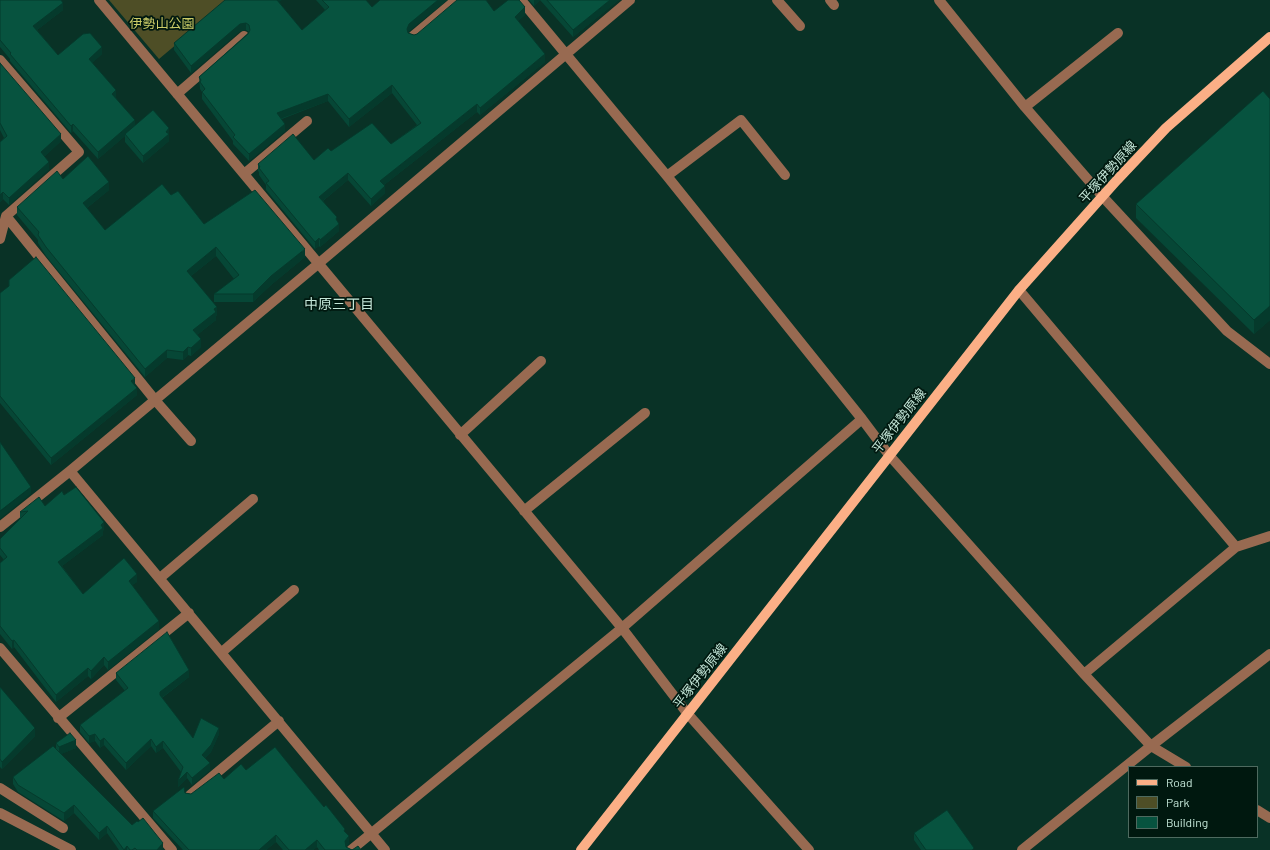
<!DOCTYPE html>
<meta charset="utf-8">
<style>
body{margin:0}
#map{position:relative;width:1270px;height:850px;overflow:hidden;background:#093226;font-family:Barlow,sans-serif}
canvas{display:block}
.legend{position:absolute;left:1128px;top:766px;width:130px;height:72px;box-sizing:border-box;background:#00180f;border:1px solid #4e6a5f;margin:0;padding:5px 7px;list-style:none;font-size:12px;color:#c3e6d8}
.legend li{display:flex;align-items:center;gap:8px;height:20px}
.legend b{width:20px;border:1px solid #4e6a5f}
</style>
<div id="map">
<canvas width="1270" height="850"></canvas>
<ul class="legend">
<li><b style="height:5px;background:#fbaf86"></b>Road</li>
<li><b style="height:11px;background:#4e4e26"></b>Park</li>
<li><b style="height:11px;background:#07533f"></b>Building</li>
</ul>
</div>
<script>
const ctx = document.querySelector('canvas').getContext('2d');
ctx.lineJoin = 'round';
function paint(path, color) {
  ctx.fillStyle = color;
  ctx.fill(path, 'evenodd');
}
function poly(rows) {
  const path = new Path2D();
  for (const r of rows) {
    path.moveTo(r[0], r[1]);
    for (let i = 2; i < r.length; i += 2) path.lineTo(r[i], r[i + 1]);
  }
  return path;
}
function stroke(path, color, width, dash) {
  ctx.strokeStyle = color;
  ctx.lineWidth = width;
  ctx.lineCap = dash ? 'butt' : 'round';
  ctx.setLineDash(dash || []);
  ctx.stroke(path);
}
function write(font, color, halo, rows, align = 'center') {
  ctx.font = font + ' Barlow,"Noto Sans JP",sans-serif';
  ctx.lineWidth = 3.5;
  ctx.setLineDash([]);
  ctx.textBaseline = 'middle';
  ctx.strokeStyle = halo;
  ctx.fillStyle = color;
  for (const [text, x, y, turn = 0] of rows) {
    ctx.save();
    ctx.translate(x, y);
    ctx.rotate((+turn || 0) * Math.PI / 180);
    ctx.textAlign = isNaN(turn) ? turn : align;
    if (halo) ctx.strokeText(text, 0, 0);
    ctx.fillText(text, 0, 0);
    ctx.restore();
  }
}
paint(poly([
 [109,0,229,0,159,59]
]), '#4e4e26');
stroke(poly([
 [99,0,622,628,687,713,809,850],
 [521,0,667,176,862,419,889,455,1084,674,1151,746,1186,767],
 [777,0,800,26],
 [830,0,834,5],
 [939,0,1025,107,1103,197,1227,331,1270,364],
 [413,36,456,0],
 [0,60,79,152,6,216,0,239],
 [177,94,244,36],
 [1025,107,1118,33],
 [244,174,307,121],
 [667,176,741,120,785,175],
 [6,216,155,400,191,441],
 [1019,290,1236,547],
 [460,435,541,361],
 [70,471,385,850],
 [524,511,645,413],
 [0,527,70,471,318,264,630,0],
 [160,578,253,499],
 [0,648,172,850],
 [222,652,294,590],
 [1084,674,1236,547,1270,536],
 [58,718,189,613],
 [0,788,63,828],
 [190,795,279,721],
 [1257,810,1270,818],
 [0,813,71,850],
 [351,850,622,628,862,419],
 [1022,850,1151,746,1270,654]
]), '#986a51', 10);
stroke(poly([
 [581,850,1019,290,1117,180,1166,128,1270,37]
]), '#fbaf86', 10);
paint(poly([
 [0,0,63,10,37,30,58,55,102,54,92,63,135,126,169,136,169,141,143,163,125,142,125,136,98,159,73,131,71,133,10,61,10,59,0,47],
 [316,0,366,0,372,7,380,0,447,0,409,31,408,33,414,35,494,11,525,15,518,21,545,62,480,115,477,112,384,185,385,193,371,206,348,180,323,201,337,222,339,231,320,247,319,246,315,249,266,190,266,185,259,175,259,172,258,171,258,164,314,160,331,151,391,144,417,125,392,93,349,127,328,101,282,119,285,131,249,161,233,144,233,141,202,99,202,92,200,89,199,77,249,32,246,30,240,31,191,73,174,50,174,43,279,2,302,30,325,10],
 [529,0,540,0,534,6],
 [540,0,619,0,573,37],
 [0,63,61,141,44,157,49,169,9,205,3,199,0,202,0,142,4,138,0,130],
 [1270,99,1270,320,1254,334,1136,218,1136,204],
 [63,179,109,190,87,208,105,230,171,195,204,224,305,257,271,285,253,302,214,302,214,294,234,279,216,256,191,276,217,315,216,316,216,320,197,335,201,347,191,356,188,355,183,360,167,358,145,377,46,256,38,243,38,240,17,215,17,207],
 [0,293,135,385,137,395,51,465,0,403],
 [64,495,104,529,103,531,103,535,62,566,83,594,137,582,132,585,159,629,108,670,104,665,91,679,88,676,56,702,14,647,12,649,0,634,0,563,4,560,0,555,0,539,20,519,20,512,45,506],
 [116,673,189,677,162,698,193,738,219,734,211,752,205,758,210,770,192,785,187,778,178,787,181,772,163,748,156,753,151,746,126,770,104,745,100,748,95,741,89,743,80,732,80,725,125,691,116,680],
 [0,687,35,736,2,769,0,767],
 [56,743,76,748,61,754,132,825,163,850,119,850,107,833,99,840,74,813,64,821,18,792,13,784,13,777,56,749],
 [246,770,300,778,345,833,349,843,346,847,352,850,361,850,319,850,317,847,313,850,283,850,276,842,266,850,183,850,153,818,153,811,185,793,191,794,224,779],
 [914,833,974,850,921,850,914,840]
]), '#064736');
paint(poly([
 [276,0,282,0,276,5],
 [438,0,447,0,409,31,407,37,407,29,409,24],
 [534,0,540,0,534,6],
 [610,0,619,0,573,37,573,30],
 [63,3,63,10,33,33,33,26],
 [525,7,525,15,515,24,515,17],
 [246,23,246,30,240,31,191,73,191,66,240,24],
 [102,47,102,54,89,66,89,59],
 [545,54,545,62,480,115,480,108],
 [392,85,392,93,349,127,349,119],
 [116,90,116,97,112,101,112,94],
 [328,94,328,101,277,120,277,113],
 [477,104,477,112,380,188,380,181],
 [135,120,135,128,125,134,125,136,98,159,98,152],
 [73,124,73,131,71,133,71,126],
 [285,124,285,131,249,161,249,154],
 [169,128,169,141,143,163,143,156],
 [61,134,61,141,41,160,41,152],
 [49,162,49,169,9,205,9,198],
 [348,173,348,180,319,204,319,197],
 [109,182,109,190,83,211,83,203],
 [385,186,385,193,371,206,371,199],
 [3,192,3,199,0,202,0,195],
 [339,224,339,231,320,247,320,240],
 [319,238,319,246,315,249,315,242],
 [216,247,216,256,187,279,187,271],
 [305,249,305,257,271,285,253,302,253,294,271,276],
 [1270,306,1270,320,1254,334,1254,320],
 [217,307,217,315,216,316,216,320,193,338,193,330,214,309],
 [201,339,201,347,191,356,191,348],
 [188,347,188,355,183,360,183,352],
 [167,350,167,358,145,377,145,369],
 [135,378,135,385,131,381],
 [137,388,137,395,51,465,51,458],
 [31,487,31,494,0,519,0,511],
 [104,522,104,529,103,531,103,535,58,569,58,562],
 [137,574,137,582,129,588,129,581],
 [159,621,159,629,108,670,108,662],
 [14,640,14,647,12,649,12,641],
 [104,657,104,665,91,679,91,671],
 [88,668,88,676,56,702,56,695],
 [189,670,189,677,160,699,160,701,160,692],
 [35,728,35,736,2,769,2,762],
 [219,728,219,734,211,752,202,761,202,755],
 [95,734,95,741,89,743,89,736],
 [104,738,104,745,100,748,100,741],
 [151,739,151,746,126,770,126,763],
 [76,740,76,748,59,755,59,747],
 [163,741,163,748,156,753,156,747],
 [210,763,210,770,192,785,192,778],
 [187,772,187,778,178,787,178,781],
 [74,805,74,813,64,821,64,813],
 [107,826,107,833,99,840,99,833],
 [276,835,276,842,266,850,259,850],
 [349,836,349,843,345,848,345,841],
 [317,840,317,847,313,850,305,850],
 [163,843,163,850,157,850],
 [127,846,127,850,124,850]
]), '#053a2c');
const building = poly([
 [0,0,61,0,63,3,33,26,58,55,83,34,90,33,102,47,89,59,116,90,112,94,135,120,98,152,73,124,71,126,10,54,11,53,0,40,0,0],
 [225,0,277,0,302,30,329,7,322,0,366,0,372,7,380,0,438,0,409,24,407,29,408,33,414,35,417,34,457,0,486,0,494,11,508,0,519,0,525,7,515,17,545,54,480,108,477,104,380,181,385,186,371,199,348,173,319,197,337,217,336,219,339,224,320,240,319,238,315,242,266,183,269,181,259,168,260,167,258,164,293,134,314,160,328,148,331,151,372,123,391,144,421,123,392,85,349,119,328,94,277,113,285,124,249,154,233,137,235,135,202,92,205,89,200,82,201,80,199,77,248,34,250,30,249,25,246,23,240,24,191,66,174,43,225,0],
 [547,0,610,0,573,30,547,0],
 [0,63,61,134,41,152,49,162,9,198,3,192,0,195,0,142,7,136,0,123,0,63],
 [1263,91,1270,99,1270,306,1254,320,1136,204,1263,91],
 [153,110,169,128,166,132,169,134,143,156,125,134,153,110],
 [88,156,109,182,83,203,105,230,162,184,171,195,178,191,204,224,255,190,305,249,271,276,253,294,214,294,239,275,216,247,187,271,217,307,214,309,216,312,193,330,201,339,191,348,188,347,183,352,167,350,145,369,46,247,38,235,39,232,17,207,57,171,63,179,88,156],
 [36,257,135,378,131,381,137,388,51,458,0,396,0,293,9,286,9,280,36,257],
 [0,442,31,487,0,511,0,442],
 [76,487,104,522,101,525,103,528,58,562,83,594,124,558,137,574,129,581,159,621,108,662,104,657,91,671,88,668,56,695,14,640,12,641,0,626,0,563,7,557,0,548,0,539,28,511,20,512,39,497,45,506,62,491,64,495,76,487],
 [167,632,189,670,160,692,160,695,193,738,201,718,219,728,211,745,202,755,210,763,192,778,187,772,178,781,183,767,163,741,156,747,151,739,126,763,104,738,100,741,95,734,89,736,80,725,128,688,116,673,167,632],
 [0,687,35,728,2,762,0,759,0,687],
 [70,733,76,740,59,747,56,743,70,733],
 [53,746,132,825,137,821,138,822,143,818,163,843,157,850,137,850,135,848,132,850,130,850,127,846,124,850,107,826,99,833,74,805,64,813,18,785,13,777,53,746],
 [275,747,300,778,324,807,326,805,345,829,344,831,349,836,345,841,346,847,352,850,358,846,361,850,325,850,317,840,305,850,289,850,276,835,259,850,189,850,153,811,184,787,185,793,191,794,219,773,224,779,241,764,246,770,275,747],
 [947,810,974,848,972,850,926,850,914,833,947,810]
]);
paint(building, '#07533f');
stroke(building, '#053a2c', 1);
write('13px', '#cccd68', '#00180f', [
 ["伊勢山公園",162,24]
]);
write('13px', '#c3e6d8', '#00180f', [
 ["平塚伊勢原線",1108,172,-48],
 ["平塚伊勢原線",899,421,-52],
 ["平塚伊勢原線",700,676,-52]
]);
write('14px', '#c3e6d8', '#00180f', [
 ["中原三丁目",339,304]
]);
</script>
